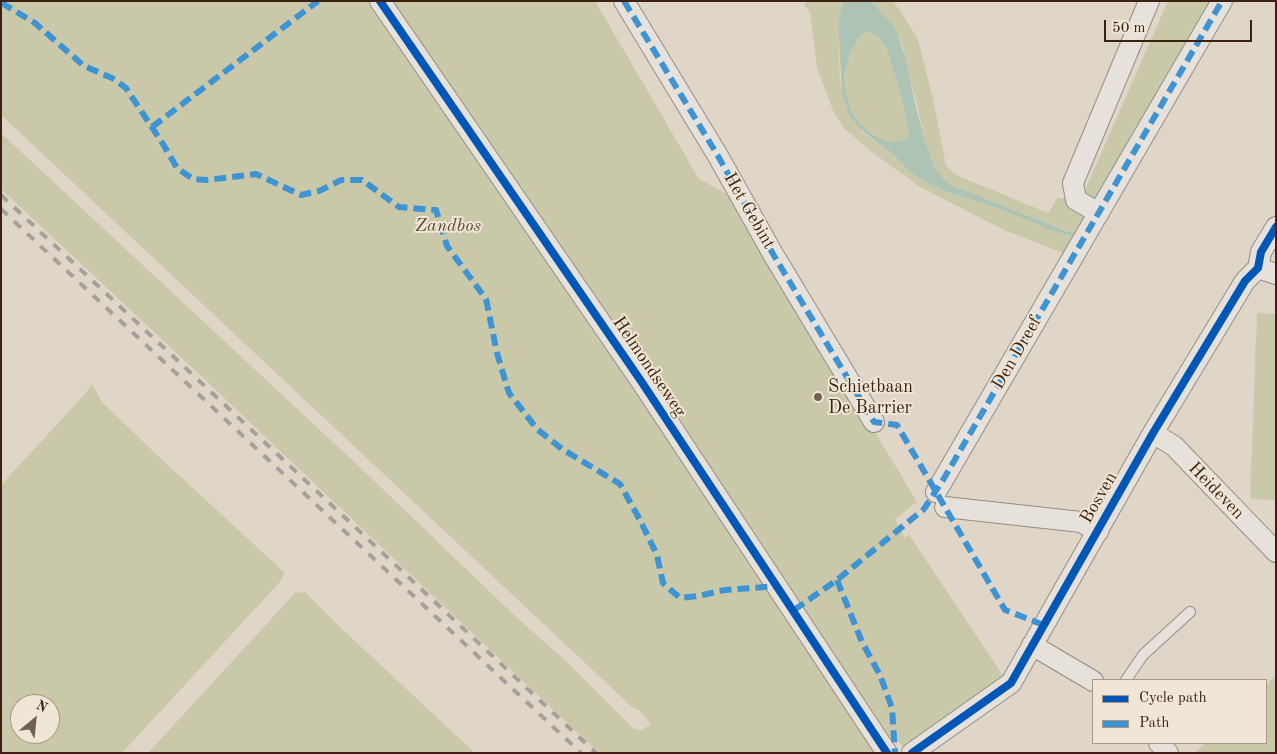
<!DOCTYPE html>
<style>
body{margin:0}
#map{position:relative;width:1277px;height:754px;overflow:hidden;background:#dfd6c8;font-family:"Old Standard TT",serif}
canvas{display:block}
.frame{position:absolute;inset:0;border:2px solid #3b2013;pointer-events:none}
.legend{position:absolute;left:1092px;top:679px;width:175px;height:65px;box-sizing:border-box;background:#f0e6d5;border:1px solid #a89787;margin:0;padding:6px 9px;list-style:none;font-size:15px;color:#3b2013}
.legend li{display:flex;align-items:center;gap:10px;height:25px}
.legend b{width:25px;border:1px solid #a89787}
.north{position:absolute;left:10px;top:694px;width:50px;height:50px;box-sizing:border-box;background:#f0e6d5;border:1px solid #a89787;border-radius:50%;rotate:28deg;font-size:14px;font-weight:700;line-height:20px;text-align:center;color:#3b2013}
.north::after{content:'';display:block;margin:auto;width:18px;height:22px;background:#746052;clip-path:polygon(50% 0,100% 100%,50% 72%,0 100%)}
.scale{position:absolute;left:1104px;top:20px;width:148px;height:22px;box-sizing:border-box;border:2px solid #3b2013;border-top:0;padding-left:6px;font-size:15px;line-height:18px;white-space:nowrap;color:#3b2013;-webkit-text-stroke:4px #f0e6d5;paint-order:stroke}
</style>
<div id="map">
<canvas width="1277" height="754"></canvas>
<div class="frame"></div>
<ul class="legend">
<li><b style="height:6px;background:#0057b8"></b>Cycle path</li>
<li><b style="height:6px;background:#3e94d3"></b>Path</li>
</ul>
<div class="north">N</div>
<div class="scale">50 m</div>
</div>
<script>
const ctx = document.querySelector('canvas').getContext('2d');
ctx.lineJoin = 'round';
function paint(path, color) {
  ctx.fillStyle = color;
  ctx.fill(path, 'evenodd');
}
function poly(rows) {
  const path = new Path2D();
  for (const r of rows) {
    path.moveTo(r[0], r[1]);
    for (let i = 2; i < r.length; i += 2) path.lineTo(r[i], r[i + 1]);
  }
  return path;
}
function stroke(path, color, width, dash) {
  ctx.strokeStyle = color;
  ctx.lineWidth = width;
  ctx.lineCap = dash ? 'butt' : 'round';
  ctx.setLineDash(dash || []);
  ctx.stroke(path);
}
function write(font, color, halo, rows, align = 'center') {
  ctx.font = font + ' "Old Standard TT",serif';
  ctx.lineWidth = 4;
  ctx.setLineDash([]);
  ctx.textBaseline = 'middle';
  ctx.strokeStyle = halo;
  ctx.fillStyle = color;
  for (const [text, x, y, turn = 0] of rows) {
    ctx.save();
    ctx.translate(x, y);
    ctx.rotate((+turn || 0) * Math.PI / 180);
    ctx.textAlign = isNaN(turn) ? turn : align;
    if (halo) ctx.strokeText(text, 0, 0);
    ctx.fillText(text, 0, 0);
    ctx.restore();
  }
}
paint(poly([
 [1,1,595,1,699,179,735,198,917,502,895,519,905,538,909,535,1003,676,904,749,897,739,873,747,877,753,599,753,202,377,1,189,1,133,365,472,513,614,566,661,634,729,642,730,651,724,639,710,632,707,1,115],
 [807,1,844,1,838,22,840,81,849,115,863,133,896,157,911,173,930,185,947,192,1000,209,1045,228,1071,232,951,185,939,173,935,168,927,147,902,44,892,24,871,1,892,1,900,10,918,39,933,99,946,165,956,175,1048,213,1057,198,1063,198,1070,201,1087,214,1068,255,1004,230,920,187,873,153,844,128,834,113,817,68,810,11,804,5],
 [1168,1,1218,1,1096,205,1081,199],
 [866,32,872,33,879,37,887,49,900,92,909,133,906,139,896,142,887,141,873,135,859,123,850,108,845,88,844,77,850,53,861,35],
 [1257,313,1276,314,1276,500,1250,499],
 [92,384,102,402,157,455,285,573,279,583,122,753,1,753,1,485,84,395],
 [20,704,50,704,50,734,20,734],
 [305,592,339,626,475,753,148,753,295,593],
 [1276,675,1276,753,1195,753,1205,743,1266,743,1266,685]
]), '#c9c9aa');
paint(poly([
 [844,1,871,1,892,24,897,33,906,60,916,108,927,147,935,168,944,179,951,185,1072,233,1071,236,1045,228,1000,209,947,192,930,185,911,173,896,157,860,129,849,115,842,92,838,22],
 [866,32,872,33,879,37,887,49,900,92,909,133,906,139,896,142,887,141,873,135,859,123,850,108,845,88,844,77,850,53,861,35]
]), '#adc3b4');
const service = poly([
 [1126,680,1143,655,1190,612]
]);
const minor = poly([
 [380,1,641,381,887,753],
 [624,1,718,156,773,254,874,422],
 [1099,213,1076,200,1073,183,1149,1],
 [1258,268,1276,274],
 [1153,433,1174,446,1276,552],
 [936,492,1222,1],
 [945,507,1081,522,1098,532],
 [1032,645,1093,681],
 [1159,743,1168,753],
 [912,753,1011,683,1153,433,1245,281,1258,268,1261,252,1276,227]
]);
stroke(service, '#958d83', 12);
stroke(minor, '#958d83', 22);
stroke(service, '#e6e2db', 10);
stroke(minor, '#e6e2db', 20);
stroke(poly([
 [1,195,596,753],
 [1,209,581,753]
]), '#a7a09a', 4, [9, 9]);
stroke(poly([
 [3,1,5,5,35,23,84,66,112,78,126,88,163,144,177,168,193,179,207,180,256,174,301,195,319,191,341,180,362,180,399,207,436,210,447,246,486,299,497,353,509,393,537,429,562,449,620,484,640,520,657,555,663,583,680,598,698,596,725,590,778,586],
 [624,1,718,156,773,254,874,422,897,425,1005,610,1044,625],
 [152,127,318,1],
 [837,580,862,642,880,675,892,708,895,753],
 [794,610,837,580,924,509,943,480,1222,1]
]), '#3e94d3', 6, [12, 6]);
stroke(poly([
 [380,1,641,381,887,753],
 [912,753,1011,683,1153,433,1245,281,1258,268,1261,252,1276,227]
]), '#0057b8', 8);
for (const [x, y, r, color] of [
 [818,397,5,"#746052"]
]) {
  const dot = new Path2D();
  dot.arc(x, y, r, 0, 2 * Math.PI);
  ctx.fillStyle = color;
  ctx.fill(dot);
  stroke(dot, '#f0e6d5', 2);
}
write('18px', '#3b2013', '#f0e6d5', [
 ["Het Gebint",749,211,60],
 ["Den Dreef",1017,353,-60],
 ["Helmondseweg",649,367,56],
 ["Heideven",1216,491,46],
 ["Bosven",1099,498,-60]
]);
write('italic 18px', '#5a4832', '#f0e6d5', [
 ["Zandbos",448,226]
]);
write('18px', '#3b2013', '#f0e6d5', [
 ["Schietbaan",828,387],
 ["De Barrier",828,408]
], 'left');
</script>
